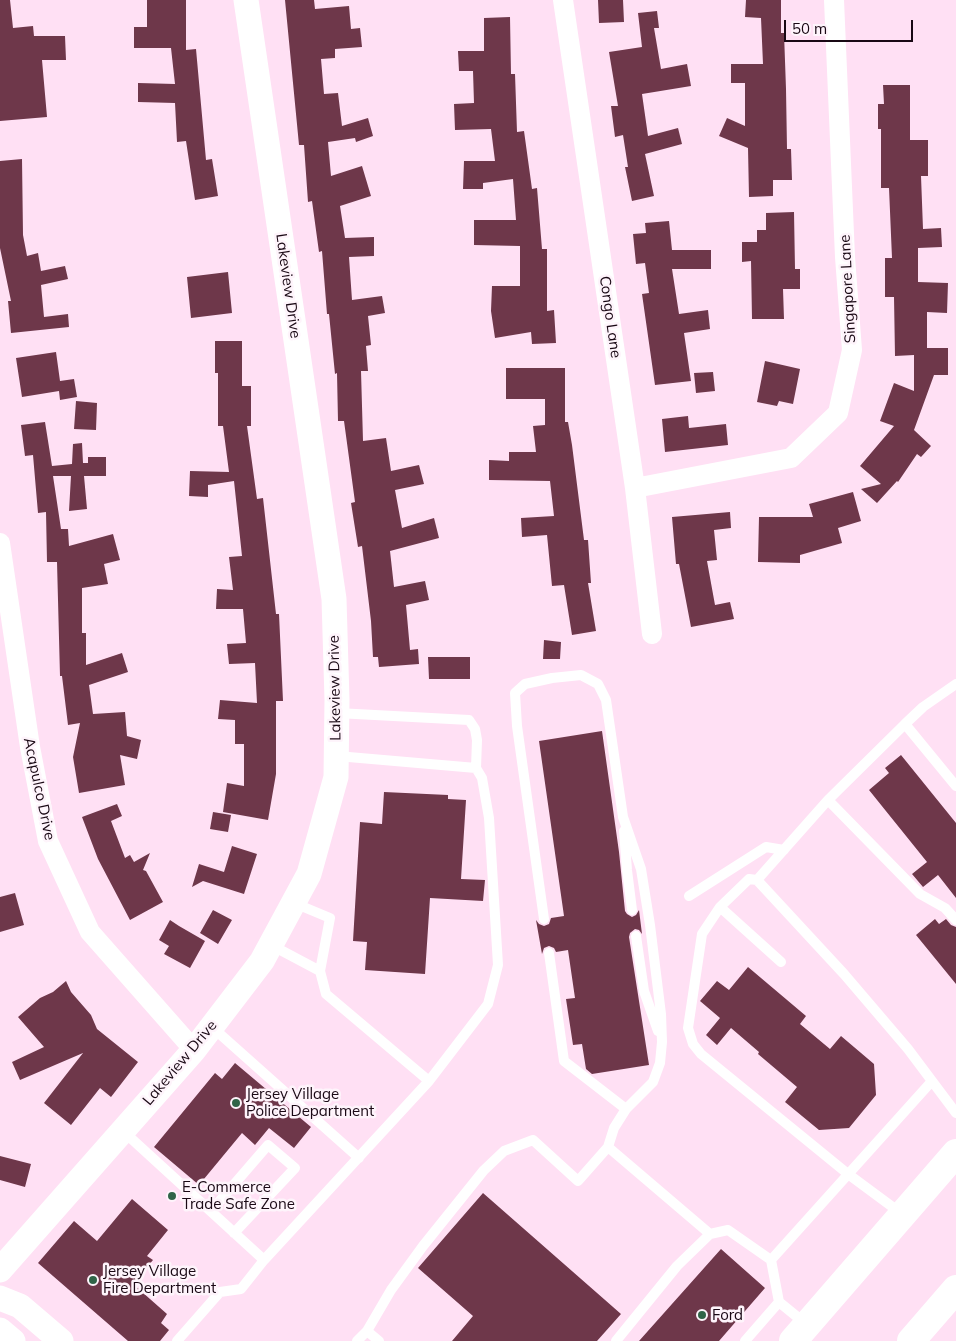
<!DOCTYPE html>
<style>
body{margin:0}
#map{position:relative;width:956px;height:1341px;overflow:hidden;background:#ffe0f4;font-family:Mulish,sans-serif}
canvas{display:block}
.scale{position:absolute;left:784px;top:20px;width:129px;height:22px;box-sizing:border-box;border:2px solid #190814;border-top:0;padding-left:6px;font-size:15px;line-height:18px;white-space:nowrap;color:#190814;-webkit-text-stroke:4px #fef4fb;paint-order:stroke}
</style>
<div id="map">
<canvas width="956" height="1341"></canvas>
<div class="scale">50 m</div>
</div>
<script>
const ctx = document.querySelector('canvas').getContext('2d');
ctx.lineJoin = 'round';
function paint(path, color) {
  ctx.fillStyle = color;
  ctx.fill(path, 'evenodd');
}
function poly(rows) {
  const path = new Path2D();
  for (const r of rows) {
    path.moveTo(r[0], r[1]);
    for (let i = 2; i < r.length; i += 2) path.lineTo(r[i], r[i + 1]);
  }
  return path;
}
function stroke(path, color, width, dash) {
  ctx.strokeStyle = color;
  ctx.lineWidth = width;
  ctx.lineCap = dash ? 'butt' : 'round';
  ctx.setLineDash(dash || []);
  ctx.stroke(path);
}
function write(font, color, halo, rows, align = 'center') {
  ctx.font = font + ' Mulish,sans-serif';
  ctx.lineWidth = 5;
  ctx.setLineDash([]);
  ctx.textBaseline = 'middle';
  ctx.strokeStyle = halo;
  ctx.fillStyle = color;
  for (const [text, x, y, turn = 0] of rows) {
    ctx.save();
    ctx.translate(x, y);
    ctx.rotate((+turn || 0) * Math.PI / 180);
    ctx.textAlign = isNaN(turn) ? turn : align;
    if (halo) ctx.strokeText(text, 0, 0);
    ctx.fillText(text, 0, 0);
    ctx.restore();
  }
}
paint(poly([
 [0,0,10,0,13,28,33,26,34,36,65,36,66,60,42,60,47,117,0,121],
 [147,0,186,0,186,50,196,49,206,160,212,159,218,196,195,200,186,141,177,142,175,103,138,102,138,83,175,84,171,48,134,48,134,27,147,27],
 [285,0,314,0,315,9,349,6,351,29,360,28,362,47,335,49,335,58,321,59,324,94,338,93,342,126,368,118,373,136,356,142,355,138,328,142,331,176,362,166,371,196,340,206,345,238,374,237,374,256,349,257,352,300,382,296,385,313,368,316,371,345,366,346,368,371,361,371,363,441,386,438,391,471,419,465,424,484,395,490,402,528,434,518,439,538,390,551,394,587,425,581,429,600,406,605,410,650,418,649,419,664,379,667,378,657,373,657,371,621,362,546,358,547,351,503,355,502,344,421,338,421,337,373,335,374,329,314,327,314,322,251,319,252,312,201,308,202,304,145,299,145],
 [598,0,623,0,624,22,599,23],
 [746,0,781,0,781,33,784,33,786,89,787,149,791,149,792,180,773,180,773,196,749,197,748,148,719,136,727,118,745,126,745,83,731,83,731,64,763,64,761,18,745,17],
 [657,11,659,28,654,28,661,69,687,64,691,86,642,94,648,136,678,128,682,144,645,154,654,196,632,201,625,167,628,167,623,135,615,137,611,106,618,106,609,52,642,47,638,13],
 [510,17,511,74,515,74,517,132,524,131,532,189,537,188,542,249,547,249,547,311,554,310,556,343,532,344,531,332,495,338,491,311,492,286,520,286,520,246,474,245,474,220,516,220,513,179,483,183,483,189,463,189,464,161,495,161,491,129,455,130,454,104,474,103,473,71,459,71,458,51,484,51,484,18],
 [883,85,910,85,910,140,928,140,928,176,921,176,923,229,941,228,942,247,918,248,918,282,948,283,947,313,927,312,927,348,948,348,948,375,934,375,914,430,931,446,921,457,917,454,898,482,897,481,877,503,861,489,881,484,860,466,894,426,880,421,894,383,914,391,914,355,895,356,894,297,885,297,885,258,892,258,889,188,881,188,881,129,878,129,878,104,884,104],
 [22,159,23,235,27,256,38,253,41,271,65,266,68,279,41,285,44,317,68,314,69,327,11,333,8,301,11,301,0,248,0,161],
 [794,212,795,269,800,269,800,289,783,289,784,319,752,319,751,261,742,262,742,242,757,242,757,230,766,230,766,213],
 [669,221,672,250,711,250,711,269,672,269,679,314,708,310,710,329,684,333,691,381,655,385,642,294,649,293,645,263,636,264,633,234,646,233,645,223],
 [228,272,232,313,191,318,187,277],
 [215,341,242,341,242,386,251,386,251,426,247,426,257,499,263,498,276,614,279,614,283,701,276,701,276,774,268,820,223,812,227,783,244,786,244,744,235,744,235,720,218,719,220,700,257,703,255,663,229,664,227,644,246,643,243,609,216,609,217,589,233,590,229,557,242,556,234,481,208,485,208,497,189,496,190,471,229,472,223,426,218,426,218,373,215,373],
 [56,352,60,381,74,379,77,397,60,400,59,391,22,397,16,358],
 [765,361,800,369,793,404,779,401,777,406,757,402],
 [506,368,565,368,565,422,568,422,572,445,584,540,588,540,591,583,588,583,596,631,572,635,564,585,552,586,547,535,522,537,521,518,554,516,550,481,489,480,489,460,509,461,509,452,536,452,533,426,545,425,545,399,506,399],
 [713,372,715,391,696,393,694,373],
 [76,401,97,403,96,430,74,429],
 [688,416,689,428,726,424,728,445,665,452,662,419],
 [45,422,52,466,72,464,73,444,82,443,83,463,88,463,88,457,106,457,106,476,84,476,87,509,69,511,71,476,53,476,61,529,68,529,69,546,113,534,120,560,104,564,108,584,82,588,82,633,86,633,86,665,122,653,128,672,89,685,93,714,125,712,127,736,141,740,137,759,120,755,125,785,79,793,73,757,80,723,68,725,62,676,60,676,57,562,47,562,46,512,38,513,33,455,25,456,21,425],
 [853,492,861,521,838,528,842,543,800,555,800,563,758,562,759,517,813,517,809,504],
 [730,512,731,528,714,530,717,560,707,561,715,605,730,602,734,619,691,627,679,564,676,564,672,517],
 [544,640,561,642,560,659,543,659],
 [428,657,470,657,470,679,429,679],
 [602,731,619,852,625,911,627,914,632,917,636,915,639,910,642,934,639,930,635,929,630,933,629,937,649,1065,592,1074,586,1069,582,1044,573,1045,566,999,575,998,568,950,556,952,554,948,549,946,544,948,542,954,536,920,539,924,544,926,549,924,551,918,564,916,539,741],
 [901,755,956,823,956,898,938,875,923,887,912,874,927,862,869,790,889,773,885,768],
 [384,792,448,795,448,799,466,800,461,879,485,880,483,901,430,898,425,974,365,970,367,942,353,941,360,822,382,824],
 [117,804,122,816,111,821,125,858,130,855,134,862,150,853,143,870,146,871,163,902,130,920,98,859,82,817],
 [213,812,231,815,228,832,210,829],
 [232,846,257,854,244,894,203,881,192,887,199,864,224,872],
 [15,893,24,925,0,932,0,897],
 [213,910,232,920,218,944,200,933],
 [935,919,939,924,946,919,951,925,956,927,956,984,916,935],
 [170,920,179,926,179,928,179,926,205,941,190,968,164,954,169,946,159,940],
 [748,967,806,1016,800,1024,830,1049,841,1036,874,1064,876,1095,849,1128,819,1130,785,1102,797,1087,758,1054,759,1052,731,1028,717,1045,706,1035,720,1018,700,1001,717,981,729,990],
 [66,981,71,992,91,1015,97,1029,138,1062,111,1097,100,1088,71,1125,44,1103,83,1053,20,1080,12,1062,44,1047,18,1017,40,998,53,992],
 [235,1063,311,1127,294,1148,269,1128,255,1145,242,1133,199,1185,154,1147,215,1073,222,1079],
 [0,1156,31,1164,25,1187,0,1180],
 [483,1193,621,1314,597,1341,452,1341,473,1316,418,1268],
 [132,1199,168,1230,147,1256,153,1260,133,1284,167,1314,161,1323,169,1330,160,1341,128,1341,38,1263,74,1221,97,1241],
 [721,1249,765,1288,719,1341,639,1341]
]), '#6e374a');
stroke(poly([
 [956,684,923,707,905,724,956,786],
 [337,756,476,768],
 [828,800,905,724],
 [624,831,627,870,632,910],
 [757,880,828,800,920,894,945,908,956,920],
 [689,896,766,847,784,850],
 [294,903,330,918,320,971],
 [720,907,781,962],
 [544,919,517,726,515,693,525,684,552,678,581,675,598,684,606,700,623,817,641,869,650,925,661,1014,662,1042,660,1063,653,1082,626,1109,564,1061,549,953],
 [636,936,644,991,658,1031],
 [271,945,320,971,326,994,429,1081,488,1004,498,965,489,818,482,778,476,768,477,740,475,729,469,720,337,713],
 [212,1027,359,1158],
 [626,1109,614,1128,608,1147,710,1234,728,1230,771,1260,779,1302,806,1324],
 [123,1131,264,1260,429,1081],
 [211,1211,268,1145,295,1168,234,1233],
 [902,1214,848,1174,701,1054,693,1044,688,1028,702,934,720,907,749,879,757,880,844,974,908,1049,956,1113],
 [771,1260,932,1081],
 [367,1331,379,1341],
 [177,1341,220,1292,241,1289,264,1260],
 [357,1341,367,1331,391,1290,423,1246,484,1170,504,1151,533,1140,578,1181,608,1147],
 [616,1341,677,1266,710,1234],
 [745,1341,779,1302]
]), '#fff', 10);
stroke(poly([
 [563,0,635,488,652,634],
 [635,488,791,458,838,413,852,350,845,257,834,0],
 [0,543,30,747,48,841,90,932,194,1050]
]), '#fff', 20);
stroke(poly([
 [0,1270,194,1050,262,961,309,874,336,777,337,700,334,599,246,0],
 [0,1298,20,1306,61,1341],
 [0,1330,13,1341]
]), '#fff', 25);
stroke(poly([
 [793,1341,956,1153]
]), '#fff', 28);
stroke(poly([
 [911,1341,956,1289]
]), '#fff', 28);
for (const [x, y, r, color] of [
 [236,1103,5,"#306448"],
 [172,1196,5,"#306448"],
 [93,1280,5,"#306448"],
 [702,1315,5,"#306448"]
]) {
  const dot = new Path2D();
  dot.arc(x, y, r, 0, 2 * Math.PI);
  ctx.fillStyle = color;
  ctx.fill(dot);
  stroke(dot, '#fef4fb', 2);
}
write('15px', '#190814', '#fef4fb', [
 ["Lakeview Drive",288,286,82],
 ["Singapore Lane",848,289,-93],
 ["Congo Lane",610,317,82],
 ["Lakeview Drive",335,688,-91],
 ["Acapulco Drive",39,789,78],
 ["Lakeview Drive",180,1063,-50]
]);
write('15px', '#190814', '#fef4fb', [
 ["Jersey Village",246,1094],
 ["Police Department",246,1111],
 ["E-Commerce",182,1187],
 ["Trade Safe Zone",182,1204],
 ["Jersey Village",103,1271],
 ["Fire Department",103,1288],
 ["Ford",712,1315]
], 'left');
</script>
